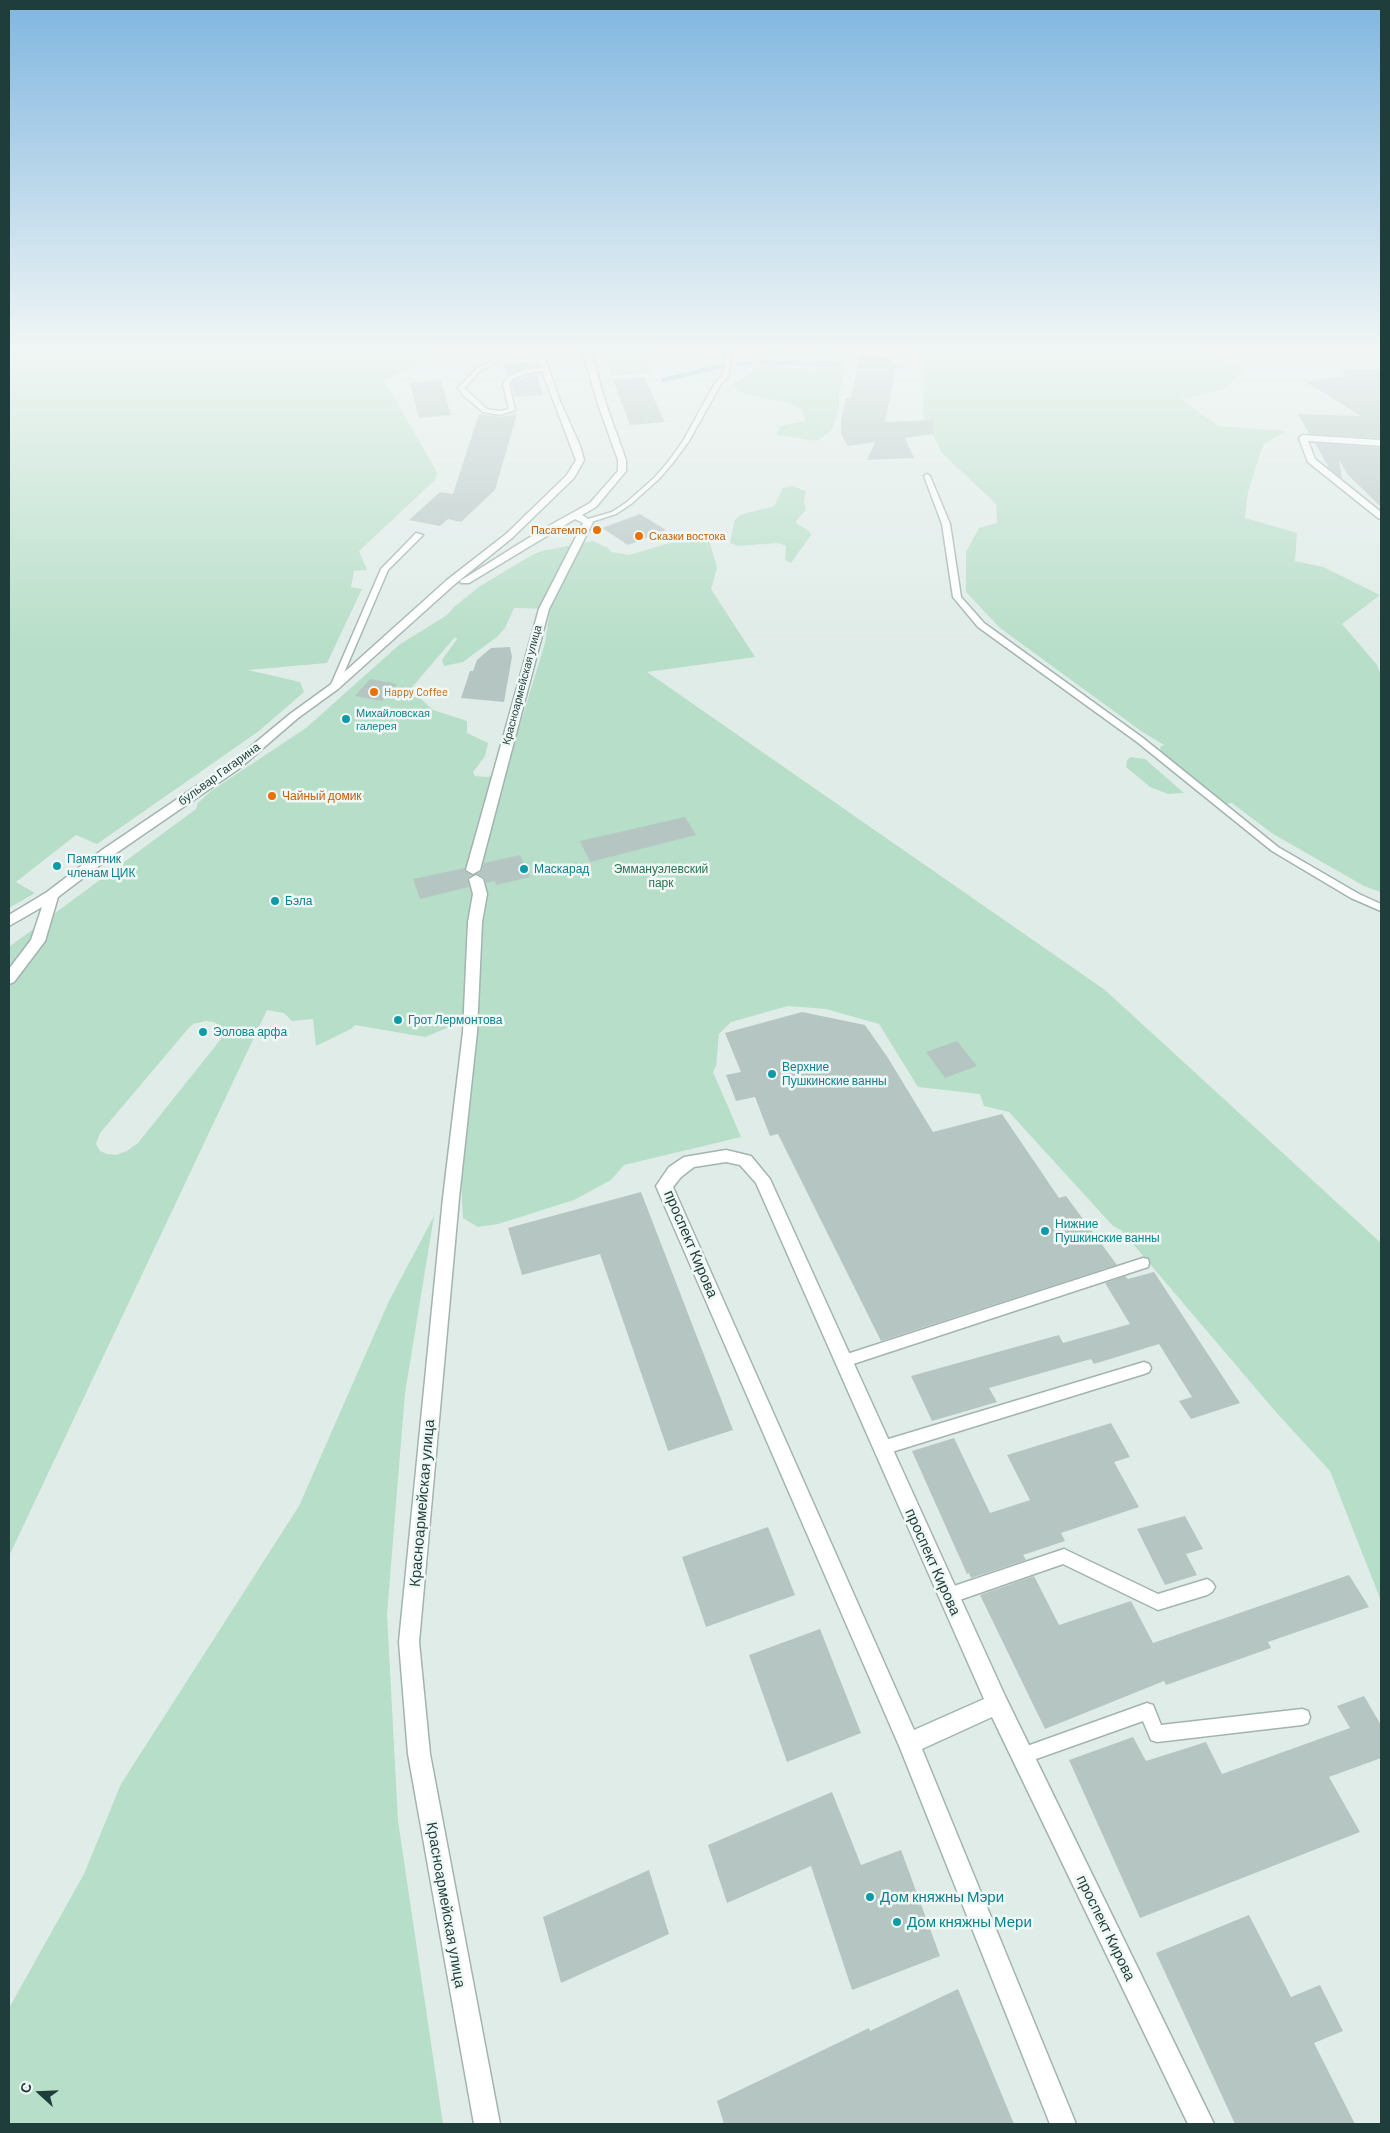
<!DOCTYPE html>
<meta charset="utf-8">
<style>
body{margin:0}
#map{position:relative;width:1390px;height:2133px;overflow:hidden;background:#e0ece8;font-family:Barlow,sans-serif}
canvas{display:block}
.frame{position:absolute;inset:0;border:10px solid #1f3d3a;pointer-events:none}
.north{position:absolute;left:15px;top:2068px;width:50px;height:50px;-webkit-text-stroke:4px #f0f8f5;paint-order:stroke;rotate:290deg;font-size:14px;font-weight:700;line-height:20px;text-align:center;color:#1f3d3a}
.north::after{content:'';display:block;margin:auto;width:18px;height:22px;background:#1f3d3a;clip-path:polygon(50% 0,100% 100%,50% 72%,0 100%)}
</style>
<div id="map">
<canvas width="1390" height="2133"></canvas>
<div class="frame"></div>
<div class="north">С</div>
</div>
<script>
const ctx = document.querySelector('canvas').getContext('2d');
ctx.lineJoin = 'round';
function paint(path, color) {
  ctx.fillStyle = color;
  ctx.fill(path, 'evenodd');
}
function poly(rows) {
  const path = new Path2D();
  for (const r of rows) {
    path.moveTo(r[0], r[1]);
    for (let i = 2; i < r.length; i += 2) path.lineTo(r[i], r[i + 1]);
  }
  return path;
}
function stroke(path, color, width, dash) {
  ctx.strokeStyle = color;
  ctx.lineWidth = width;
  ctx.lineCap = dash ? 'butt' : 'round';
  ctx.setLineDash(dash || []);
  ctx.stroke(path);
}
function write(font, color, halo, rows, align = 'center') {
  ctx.font = font + ' Barlow,sans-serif';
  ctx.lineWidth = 5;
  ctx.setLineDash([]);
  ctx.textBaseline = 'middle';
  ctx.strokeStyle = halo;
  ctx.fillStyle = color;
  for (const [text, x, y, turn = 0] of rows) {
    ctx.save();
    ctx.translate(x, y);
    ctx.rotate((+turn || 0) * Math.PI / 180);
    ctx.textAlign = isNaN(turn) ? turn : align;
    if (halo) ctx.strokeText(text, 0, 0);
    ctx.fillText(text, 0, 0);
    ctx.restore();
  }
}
paint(poly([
 [9,350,430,350,438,356,384,380,437,472,435,480,359,551,367,570,354,571,351,587,362,589,327,663,248,670,300,682,304,692,259,731,97,844,76,835,16,882,35,893,9,908],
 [604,350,643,350,651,373,611,376],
 [780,350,789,354,840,350,849,351,839,395,839,409,832,430,817,441,777,435,779,426,806,421,802,410,789,403,740,393,733,384,767,363,810,371,833,369,832,364,804,364,776,358],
 [909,350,1195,350,1245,369,1225,389,1181,399,1219,426,1286,431,1263,445,1248,492,1245,518,1297,533,1295,561,1323,567,1380,595,1342,624,1377,665,1381,675,1381,892,1364,886,1273,834,1232,803,1225,804,1162,755,1160,747,1164,745,1141,731,1000,628,966,592,966,552,979,528,997,523,996,504,942,453,923,415,924,356],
 [792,486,806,491,804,502,806,510,796,521,797,524,808,530,811,535,791,563,785,560,786,546,778,543,738,546,730,543,735,520,740,515,774,506,783,488],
 [707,532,717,568,711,589,755,657,647,672,1105,990,1381,1243,1381,1601,1330,1471,1275,1411,1121,1230,1113,1226,1009,1112,984,1106,980,1094,918,1087,879,1024,826,1009,788,1006,731,1022,719,1034,716,1066,713,1072,741,1137,624,1165,611,1180,574,1200,498,1224,478,1227,463,1218,461,1180,476,1016,425,1037,355,1025,351,1029,316,1046,313,1019,292,1021,284,1013,267,1010,9,1556,9,947,196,809,198,803,211,791,306,728,399,645,447,615,454,607,480,586,532,555,542,551,593,541,608,548,611,552,629,555],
 [514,608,550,609,545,643,508,764,501,772,488,777,475,776,473,772,485,756,488,743,467,733,467,721,433,710,420,698,414,697,401,700,455,637,457,639,442,660,444,666,463,662,497,637,505,628],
 [206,1021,214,1022,219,1025,221,1039,138,1143,127,1151,116,1155,107,1154,100,1151,96,1144,100,1133,187,1030,193,1024],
 [1131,757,1145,759,1184,793,1168,794,1150,787,1126,767,1127,760],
 [434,1216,405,1393,387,1614,398,1821,443,2124,9,2124,9,2008,84,1874,121,1784,299,1506,389,1301]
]), '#b7dec8');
stroke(poly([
 [762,362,838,365],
 [738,364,750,363],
 [663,380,721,366]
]), '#84bad4', 4.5);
paint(poly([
 [860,355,891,357,890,364,897,364,885,422,933,420,934,434,905,438,914,458,867,460,875,442,848,446,841,434,841,420,846,398,851,398],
 [528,362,530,368,508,375,505,364],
 [1341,369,1381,369,1381,438,1309,434,1298,414,1361,416,1306,382,1346,376],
 [533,375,537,376,543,395,515,397,511,384,513,381],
 [644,377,665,422,630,425,613,380],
 [441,380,451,415,419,418,410,383],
 [479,414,500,417,517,414,495,490,461,522,448,519,440,526,409,520,440,492,453,494],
 [1315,443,1381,448,1381,507,1347,474,1339,459,1342,479,1329,468],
 [640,514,666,530,628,545,602,528],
 [510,647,512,657,504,702,461,698,470,671,473,671,477,660,491,648],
 [370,679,397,684,382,701,355,696],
 [685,817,696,835,590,862,580,841],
 [520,855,530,877,496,885,495,881,486,883,484,877,477,874,482,870,484,863],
 [465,868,464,871,472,875,467,878,469,887,420,899,413,879],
 [802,1012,865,1025,888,1058,933,1132,1002,1114,1059,1198,1066,1196,1117,1265,881,1341,778,1134,770,1136,755,1097,736,1101,726,1075,741,1072,725,1033],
 [957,1041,977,1066,945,1078,926,1052],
 [641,1192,733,1430,668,1451,600,1254,522,1275,508,1228],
 [1154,1272,1240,1403,1191,1419,1179,1401,1192,1397,1159,1344,1094,1364,1091,1359,989,1388,997,1402,932,1421,911,1376,1059,1335,1063,1343,1130,1324,1105,1283,1125,1276,1128,1279],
 [1111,1423,1130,1457,1114,1462,1139,1507,1061,1533,1065,1541,1023,1555,1026,1560,971,1578,969,1573,967,1574,912,1451,954,1438,990,1513,1030,1500,1007,1455],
 [1185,1516,1203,1549,1186,1554,1197,1575,1165,1585,1137,1529],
 [768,1527,795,1595,706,1627,682,1557],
 [1349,1575,1369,1607,1268,1642,1271,1648,1166,1685,1164,1681,1045,1729,980,1595,1034,1576,1059,1625,1131,1601,1153,1643],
 [820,1629,861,1733,787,1762,749,1655],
 [1364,1696,1381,1725,1381,1758,1329,1777,1360,1832,1140,1918,1069,1760,1133,1737,1146,1761,1206,1742,1222,1774,1350,1728,1337,1706],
 [832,1792,861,1865,901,1850,940,1956,852,1990,811,1866,727,1903,708,1845],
 [649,1870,669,1934,561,1983,543,1917],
 [1249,1915,1291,1997,1320,1985,1343,2031,1314,2043,1355,2124,1235,2124,1156,1953],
 [958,1989,1014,2124,724,2124,717,2101,869,2028,870,2031]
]), '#b5c6c2');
const service = poly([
 [497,350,503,350,497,362,480,371,464,388,487,409,500,411,509,409,503,384,508,377,524,370,545,368,548,370,525,374,512,379,509,384,515,410,500,415,483,412,463,395,458,388,476,369,493,360,497,350],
 [726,350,732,350,729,375,721,384,689,441,672,464,659,479,631,504,616,514,585,524,585,520,612,512,627,502,655,477,668,462,683,441,715,383,723,375,726,350],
 [927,474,930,476,950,524,961,597,984,623,1143,738,1278,847,1359,894,1381,904,1381,911,1351,898,1272,851,1137,742,978,627,953,597,942,524,924,476,927,474],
 [416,533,423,535,388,570,338,687,337,689,331,689,330,687,381,569,416,533],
 [1143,1258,1148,1259,1149,1263,1148,1267,844,1367,839,1365,837,1361,839,1357,844,1355,1143,1258],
 [1144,1362,1149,1364,1151,1368,1149,1372,1144,1374,882,1455,877,1453,875,1448,877,1443,882,1441,1144,1362],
 [1064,1549,1158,1594,1207,1579,1212,1582,1215,1587,1212,1592,1207,1595,1158,1610,1063,1564,948,1604,943,1601,940,1596,943,1591,948,1588,1064,1549],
 [1147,1703,1153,1705,1161,1725,1302,1709,1308,1711,1310,1717,1308,1723,1302,1725,1157,1742,1151,1740,1143,1721,1022,1764,1016,1762,1014,1756,1016,1750,1147,1703]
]);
const minor = poly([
 [534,350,542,350,560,401,580,446,584,460,574,478,512,538,455,584,338,689,298,718,240,768,112,856,58,897,45,941,14,982,9,984,9,969,31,940,42,907,9,926,9,915,47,892,102,850,232,762,290,714,330,685,447,580,506,534,567,475,576,460,534,350],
 [582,350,590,350,607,407,626,460,626,471,596,507,582,515,593,522,549,609,480,870,473,874,466,870,539,609,583,523,575,519,469,583,461,583,460,581,538,532,590,503,618,471,618,460,599,407,582,350],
 [1303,435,1381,440,1381,446,1308,441,1315,459,1381,512,1381,519,1378,518,1308,462,1299,438,1303,435],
 [476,875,483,879,487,894,482,922,477,1032,459,1198,419,1642,430,1754,500,2124,474,2124,408,1754,399,1642,443,1198,463,1032,468,922,473,894,469,879,476,875],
 [726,1150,751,1156,770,1179,1005,1696,1214,2124,1188,2124,992,1717,922,1749,1076,2124,1050,2124,900,1748,656,1186,669,1167,684,1157,726,1150],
 [726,1162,740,1165,756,1183,984,1699,914,1730,673,1187,681,1177,694,1167,726,1162]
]);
stroke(service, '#a2b4b0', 3);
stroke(minor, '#a2b4b0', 3);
paint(service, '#fff');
paint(minor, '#fff');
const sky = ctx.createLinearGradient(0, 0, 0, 648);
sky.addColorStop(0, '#80b6e0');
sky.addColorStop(0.54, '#f1f6f5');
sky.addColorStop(1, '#f1f6f500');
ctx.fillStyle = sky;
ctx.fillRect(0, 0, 1390, 648);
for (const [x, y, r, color] of [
 [597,530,5,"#e8710a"],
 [639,536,5,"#e8710a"],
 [374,692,5,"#e8710a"],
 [346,719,5,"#0f9aa8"],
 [272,796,5,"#e8710a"],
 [57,866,5,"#0f9aa8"],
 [524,869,5,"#0f9aa8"],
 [275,901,5,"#0f9aa8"],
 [398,1020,5,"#0f9aa8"],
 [203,1032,5,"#0f9aa8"],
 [772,1074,5,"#0f9aa8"],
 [1045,1231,5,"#0f9aa8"],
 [870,1897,5,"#0f9aa8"],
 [897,1922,5,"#0f9aa8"]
]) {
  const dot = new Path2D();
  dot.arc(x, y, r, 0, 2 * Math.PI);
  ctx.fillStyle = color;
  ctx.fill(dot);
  stroke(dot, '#f0f8f5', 2);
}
write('11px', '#c56008', '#f0f8f5', [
 ["Пасатемпо",587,530,"right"],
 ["Сказки востока",649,536],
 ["Happy Coffee",384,692]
], 'left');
write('11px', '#1f3d3a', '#f0f8f5', [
 ["Красноармейская улица",522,685,-75]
]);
write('11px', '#0d838f', '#f0f8f5', [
 ["Михайловская",356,713],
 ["галерея",356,726]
], 'left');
write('12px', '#1f3d3a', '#f0f8f5', [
 ["бульвар Гагарина",219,774,-36]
]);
write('12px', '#c56008', '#f0f8f5', [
 ["Чайный домик",282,796]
], 'left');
write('12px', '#0d838f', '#f0f8f5', [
 ["Памятник",67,859],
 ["членам ЦИК",67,873],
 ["Маскарад",534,869],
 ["Бэла",285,901],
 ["Грот Лермонтова",408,1020],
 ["Эолова арфа",213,1032],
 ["Верхние",782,1067],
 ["Пушкинские ванны",782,1081],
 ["Нижние",1055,1224],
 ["Пушкинские ванны",1055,1238]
], 'left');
write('12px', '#277653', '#f0f8f5', [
 ["Эммануэлевский",661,869],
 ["парк",661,883]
]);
write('15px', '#1f3d3a', '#f0f8f5', [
 ["проспект Кирова",691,1244,67],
 ["Красноармейская улица",422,1503,-85],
 ["проспект Кирова",933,1562,66],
 ["Красноармейская улица",446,1905,80],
 ["проспект Кирова",1106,1928,64]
]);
write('15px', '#0d838f', '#f0f8f5', [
 ["Дом княжны Мэри",880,1897],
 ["Дом княжны Мери",907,1922]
], 'left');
</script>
